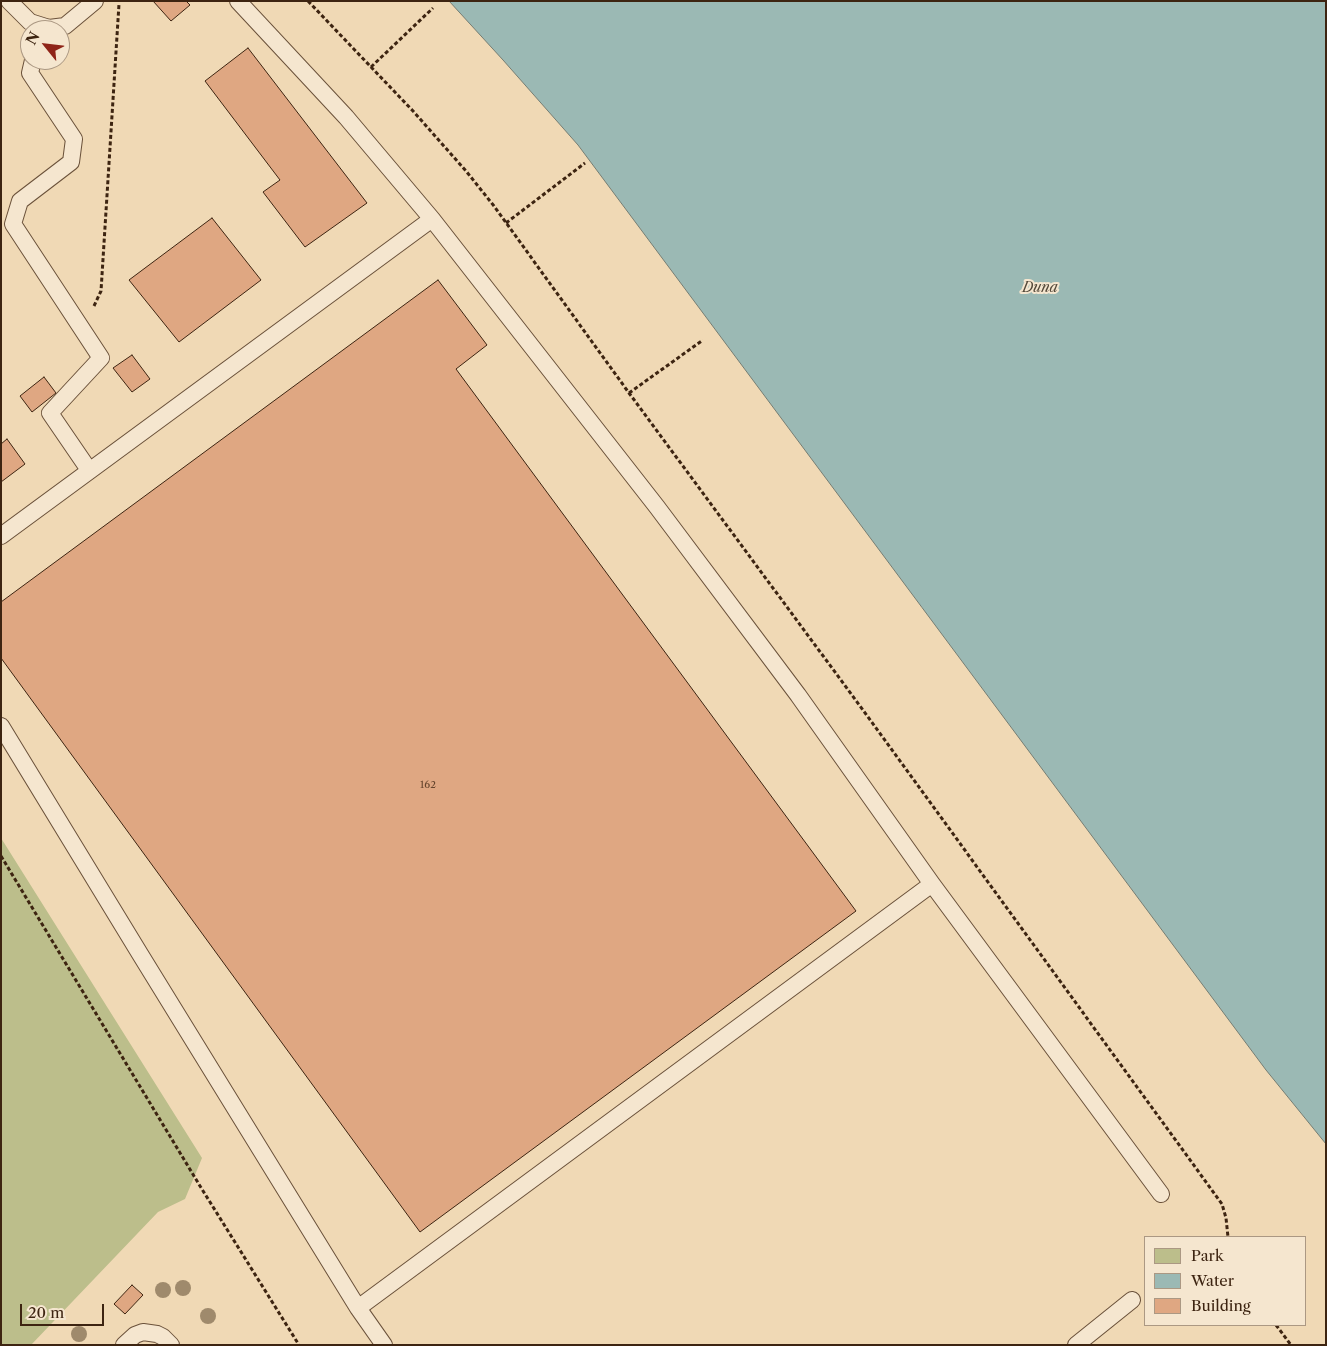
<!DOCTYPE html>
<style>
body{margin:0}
#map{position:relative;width:1327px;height:1346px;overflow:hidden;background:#f0d9b5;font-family:"Libre Caslon Text",serif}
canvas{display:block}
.frame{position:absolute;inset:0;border:2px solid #3d2411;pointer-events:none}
.legend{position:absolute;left:1144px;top:1236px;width:162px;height:90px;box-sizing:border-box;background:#f5e6cf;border:1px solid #ab9883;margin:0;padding:6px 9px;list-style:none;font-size:15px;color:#3d2411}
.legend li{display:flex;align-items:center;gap:10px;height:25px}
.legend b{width:25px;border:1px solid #ab9883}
.north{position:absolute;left:20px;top:20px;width:50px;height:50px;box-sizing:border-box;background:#f5e6cf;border:1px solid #ab9883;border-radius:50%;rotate:299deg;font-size:14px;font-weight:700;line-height:20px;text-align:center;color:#3d2411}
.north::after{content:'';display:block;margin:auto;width:18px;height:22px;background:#8f2418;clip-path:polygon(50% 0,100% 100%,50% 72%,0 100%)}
.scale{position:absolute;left:20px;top:1304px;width:84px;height:22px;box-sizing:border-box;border:2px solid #3d2411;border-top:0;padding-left:6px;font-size:15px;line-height:18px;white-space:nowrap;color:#3d2411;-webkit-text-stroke:4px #f5e6cf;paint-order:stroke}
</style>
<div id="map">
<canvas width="1327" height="1346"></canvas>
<div class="frame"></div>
<ul class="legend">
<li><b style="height:14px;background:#bcbe8b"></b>Park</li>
<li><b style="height:14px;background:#9bb9b4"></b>Water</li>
<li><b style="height:14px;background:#dfa782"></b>Building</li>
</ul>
<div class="north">N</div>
<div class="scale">20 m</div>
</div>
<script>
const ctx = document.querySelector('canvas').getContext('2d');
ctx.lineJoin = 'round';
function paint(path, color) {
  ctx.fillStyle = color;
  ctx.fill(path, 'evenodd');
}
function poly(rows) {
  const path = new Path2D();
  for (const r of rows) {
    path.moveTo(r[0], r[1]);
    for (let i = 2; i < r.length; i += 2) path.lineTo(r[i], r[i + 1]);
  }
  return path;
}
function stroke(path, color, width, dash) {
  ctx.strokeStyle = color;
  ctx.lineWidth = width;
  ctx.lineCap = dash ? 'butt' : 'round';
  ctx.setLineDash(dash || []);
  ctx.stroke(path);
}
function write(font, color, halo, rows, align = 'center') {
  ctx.font = font + ' "Libre Caslon Text",serif';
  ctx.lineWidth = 4;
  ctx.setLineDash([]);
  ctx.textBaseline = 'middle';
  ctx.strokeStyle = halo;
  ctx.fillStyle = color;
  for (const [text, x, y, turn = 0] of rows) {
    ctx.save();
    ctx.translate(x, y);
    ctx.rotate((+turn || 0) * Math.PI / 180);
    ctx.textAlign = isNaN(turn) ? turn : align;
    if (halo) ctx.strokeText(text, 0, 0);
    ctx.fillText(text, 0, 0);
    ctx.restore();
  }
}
paint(poly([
 [1,838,202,1158,185,1199,158,1212,31,1345,1,1345]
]), '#bcbe8b');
const water = poly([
 [449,1,1326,1,1326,1144,1266,1070,578,145,503,60,449,1]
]);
paint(water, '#9bb9b4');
stroke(water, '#757d73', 1);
const building = poly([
 [153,1,186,1,190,5,171,21,153,1],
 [248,48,367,203,305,247,263,192,280,180,205,81,248,48],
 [212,218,261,280,179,342,129,280,212,218],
 [438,280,487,345,456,369,856,911,420,1232,1,658,1,602,438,280],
 [132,355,150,379,132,392,113,368,132,355],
 [44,377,56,393,32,412,20,396,44,377],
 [7,439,25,464,1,482,1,444,7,439],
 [132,1285,143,1295,125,1314,114,1304,132,1285]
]);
paint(building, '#dfa782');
stroke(building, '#3d2411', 1);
const lane = poly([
 [9,1,30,22,49,28,65,26,95,1],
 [33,60,30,73,74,139,71,162,20,201,13,224,101,358,50,413,89,470],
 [432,219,657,507,798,695,932,884,1161,1194],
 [1,536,432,219,346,117,238,1],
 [1,726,140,954,358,1308,384,1345],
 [358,1308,932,884],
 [124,1345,135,1335,143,1332,157,1334,163,1337,171,1345],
 [1076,1345,1132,1300]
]);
stroke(lane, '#6a513a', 18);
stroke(poly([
 [308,1,413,111,466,171,494,206,629,393,863,710,1222,1204,1226,1218,1228,1237],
 [371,67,433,8],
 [506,223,585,163],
 [94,306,101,291,119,4],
 [629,393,703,340],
 [1,856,200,1186,299,1345],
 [1276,1325,1291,1345]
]), '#3d2411', 3, [4, 2.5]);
stroke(lane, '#f5e6cf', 16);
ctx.fillStyle = '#9f8a6c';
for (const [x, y] of [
 [183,1288],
 [163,1290],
 [208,1316],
 [79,1334]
]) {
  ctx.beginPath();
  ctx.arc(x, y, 8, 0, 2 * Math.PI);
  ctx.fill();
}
write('10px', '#66452d', null, [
 ["162",428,785]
]);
write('italic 14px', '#54493a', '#f5e6cf', [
 ["Duna",1040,288]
]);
</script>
